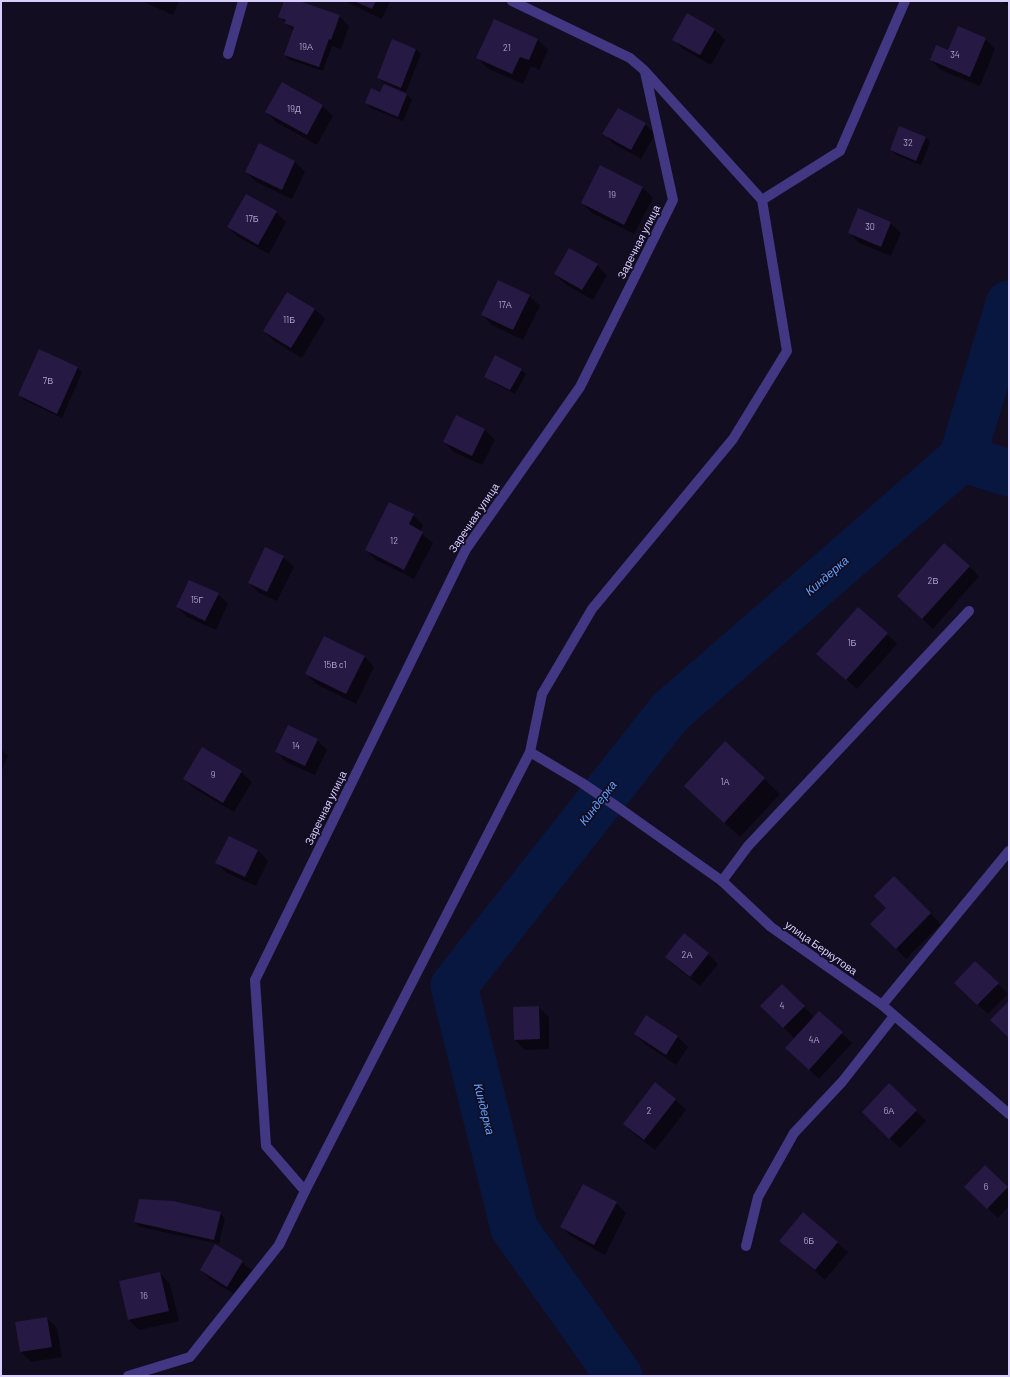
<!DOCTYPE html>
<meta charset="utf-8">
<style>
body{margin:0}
#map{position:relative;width:1010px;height:1377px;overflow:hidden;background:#130d22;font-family:Barlow,sans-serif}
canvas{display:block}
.frame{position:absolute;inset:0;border:2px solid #d9ceff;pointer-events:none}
</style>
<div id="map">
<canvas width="1010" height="1377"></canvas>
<div class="frame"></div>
</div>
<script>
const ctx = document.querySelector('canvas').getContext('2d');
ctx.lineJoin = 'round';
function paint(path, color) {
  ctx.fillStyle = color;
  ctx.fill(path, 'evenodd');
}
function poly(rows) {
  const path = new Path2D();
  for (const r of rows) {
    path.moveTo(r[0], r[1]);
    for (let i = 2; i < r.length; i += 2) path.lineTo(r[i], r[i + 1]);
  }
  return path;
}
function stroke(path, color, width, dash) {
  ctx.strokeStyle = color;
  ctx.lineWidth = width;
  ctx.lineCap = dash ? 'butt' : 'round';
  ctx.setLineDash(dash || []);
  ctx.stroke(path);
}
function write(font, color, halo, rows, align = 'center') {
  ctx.font = font + ' Barlow,sans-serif';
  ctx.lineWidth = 3.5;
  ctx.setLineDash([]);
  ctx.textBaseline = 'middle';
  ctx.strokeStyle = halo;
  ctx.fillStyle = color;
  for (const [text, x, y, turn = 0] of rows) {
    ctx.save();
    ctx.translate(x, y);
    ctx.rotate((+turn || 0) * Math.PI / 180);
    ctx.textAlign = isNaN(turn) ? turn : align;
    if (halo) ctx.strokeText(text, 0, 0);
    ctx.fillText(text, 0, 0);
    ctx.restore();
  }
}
paint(poly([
 [142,1,179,1,173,15],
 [285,1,293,4,294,1,296,1,339,16,349,26,341,49,332,46,323,71,290,60,285,55,294,31,280,17],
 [344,1,390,1,382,19],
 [999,1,1009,1,1009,6],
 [687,14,715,30,725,40,711,65,683,49,673,39],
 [985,39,995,49,980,86,941,70,931,60,948,51],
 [393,40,416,49,421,54,406,92,383,82,378,78],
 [538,40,548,50,539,70,531,66,523,84,487,68,477,57],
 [282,84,323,106,333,116,317,145,276,122,266,112],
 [384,86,407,95,412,100,403,121,371,108,366,103,381,94],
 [645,124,655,134,641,159,614,144,604,134],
 [926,137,930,142,921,165,896,155,891,150],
 [259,145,295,162,305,172,292,199,256,182,246,172],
 [643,188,653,198,634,234,592,213,582,203],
 [859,209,891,223,901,233,891,256,859,243,849,232],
 [276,212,286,222,269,254,238,237,228,227],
 [597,265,607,275,593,300,565,284,555,274],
 [499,281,529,296,540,306,523,340,492,325,482,315],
 [315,309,325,319,302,358,274,341,264,331],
 [77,368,82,372,62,418,24,400,19,395],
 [521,370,526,374,515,394,490,381,486,376],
 [484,429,495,440,482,465,454,452,444,442],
 [413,515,423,525,420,532,433,543,414,579,376,560,366,550],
 [283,557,294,567,277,601,259,593,249,583],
 [969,566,979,576,933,629,898,596],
 [218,594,228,604,216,630,187,617,177,607],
 [887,634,897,644,857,689,828,664],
 [364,656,374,667,356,704,316,684,306,674],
 [317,740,327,750,315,775,286,762,276,752],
 [726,743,780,794,740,837,701,801],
 [1,749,8,756,1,772],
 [241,772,252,782,234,812,195,789,184,779],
 [258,850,268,861,256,886,227,873,217,863],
 [894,877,941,924,906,959,872,924,887,908],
 [708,954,718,964,700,986,676,967,666,957],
 [976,962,1008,994,988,1014,956,983],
 [782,985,815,1018,819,1012,852,1043,819,1079,786,1048,795,1039,772,1016],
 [538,1007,549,1017,549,1049,525,1050,515,1040,514,1008],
 [646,1016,678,1037,688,1047,676,1065,645,1044,635,1034],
 [889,1084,926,1121,900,1148,863,1112],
 [676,1100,686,1110,655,1150,634,1134,624,1124],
 [985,1166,1009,1189,1009,1206,998,1218,975,1197],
 [616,1203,626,1213,605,1255,572,1237,561,1227],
 [220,1213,225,1218,219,1244,140,1227,135,1222],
 [803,1214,848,1252,825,1280,781,1241],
 [242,1262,253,1272,238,1296,211,1280,201,1270],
 [160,1273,170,1284,179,1321,139,1330,128,1319],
 [47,1318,57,1328,62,1357,31,1362,21,1352,17,1323]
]), '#0007');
stroke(poly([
 [962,458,1009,473],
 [619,1376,514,1228,454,986,670,712,962,458,1009,304]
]), '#081740', 47);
paint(poly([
 [284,1,292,2,293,1,299,1,340,15,331,40,329,39,319,67,284,55,294,27,284,23,286,20,278,17],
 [354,1,376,1,372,9],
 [687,13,715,29,700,55,672,40],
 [494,19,538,39,529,60,520,57,512,74,476,58],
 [958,26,986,38,970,77,930,60,936,45,948,50],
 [392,39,416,49,401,88,377,78],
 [282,82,323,105,307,135,265,112],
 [384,84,407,94,398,117,365,103,371,88,380,92],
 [618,108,646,123,631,150,602,134],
 [899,126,926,137,916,161,890,150],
 [259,143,295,161,282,190,245,172],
 [600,165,643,187,624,225,581,203],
 [246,194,277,211,258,245,227,227],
 [858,208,891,222,881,247,848,233],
 [569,248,598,264,582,290,554,274],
 [498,280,530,295,513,330,481,315],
 [287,292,315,309,291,348,263,331],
 [39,349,78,367,57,414,18,395],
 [495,355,522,369,510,390,484,377],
 [456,415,485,429,472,456,443,442],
 [389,502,414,514,409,524,423,532,404,570,365,550],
 [944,543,970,566,922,619,897,596],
 [265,547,284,556,267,592,248,583],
 [189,580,219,593,205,621,176,607],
 [858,607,888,633,846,680,816,654],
 [324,636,365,656,346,694,305,674],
 [288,725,318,739,305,766,275,752],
 [725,741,765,778,724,823,684,786],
 [202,747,242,771,223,803,183,779],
 [229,836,258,850,245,877,215,863],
 [894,876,931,913,896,949,870,924,886,908,874,896],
 [684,933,709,953,690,977,665,957],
 [975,961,999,983,977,1005,954,983],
 [782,984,805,1006,783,1028,760,1006],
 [1009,1001,1009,1038,990,1020],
 [539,1006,540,1039,514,1040,513,1007],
 [819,1011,843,1032,809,1070,785,1048],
 [646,1015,678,1036,666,1055,634,1034],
 [655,1082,676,1099,644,1140,623,1124],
 [889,1083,917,1110,889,1139,862,1112],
 [985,1165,1008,1187,987,1209,964,1187],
 [583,1184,617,1202,594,1245,560,1227],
 [139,1199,173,1201,221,1212,214,1240,134,1222],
 [803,1212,838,1242,815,1270,779,1241],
 [215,1244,243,1261,227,1287,200,1270],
 [160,1272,169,1311,128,1320,119,1281],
 [47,1317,52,1347,20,1352,15,1322]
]), '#261943');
stroke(poly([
 [228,54,243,1],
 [722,881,748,846,969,611],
 [255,980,266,1146,305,1191],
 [882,1005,1009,851],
 [746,1246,758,1197,794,1133,842,1082,894,1016]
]), '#423782', 10);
stroke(poly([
 [762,200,840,151,905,1],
 [530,752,582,783,616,806,722,881,771,927,882,1005,1009,1114],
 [255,980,466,549,580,387,673,200,645,72],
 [128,1376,190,1357,279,1245,305,1191,530,752,542,694,592,609,733,439,787,351,762,200,644,70,630,58,512,1]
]), '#423782', 10);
write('9px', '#aca1d0', null, [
 ["19А",306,47],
 ["21",507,48],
 ["34",955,55],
 ["19Д",294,109],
 ["32",908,143],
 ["19",612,195],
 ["17Б",252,219],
 ["30",870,227],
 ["17А",505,305],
 ["11Б",289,320],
 ["7В",48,381],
 ["12",394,541],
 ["2В",933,581],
 ["15Г",197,600],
 ["1Б",852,643],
 ["15В с1",335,665],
 ["14",296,746],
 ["9",213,775],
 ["1А",725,782],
 ["2А",687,955],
 ["4",782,1006],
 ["4А",814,1040],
 ["2",649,1111],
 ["6А",889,1111],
 ["6",986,1187],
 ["6Б",809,1241],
 ["16",144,1296]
]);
write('11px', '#d9ceff', '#130d22', [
 ["Заречная улица",639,242,-63],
 ["Заречная улица",474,518,-56],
 ["Заречная улица",326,808,-64],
 ["улица Беркутова",821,948,35]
]);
write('italic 12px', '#5ca2ff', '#130d22', [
 ["Киндерка",827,576,-41],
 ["Киндерка",598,803,-52],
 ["Киндерка",484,1109,76]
]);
</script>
